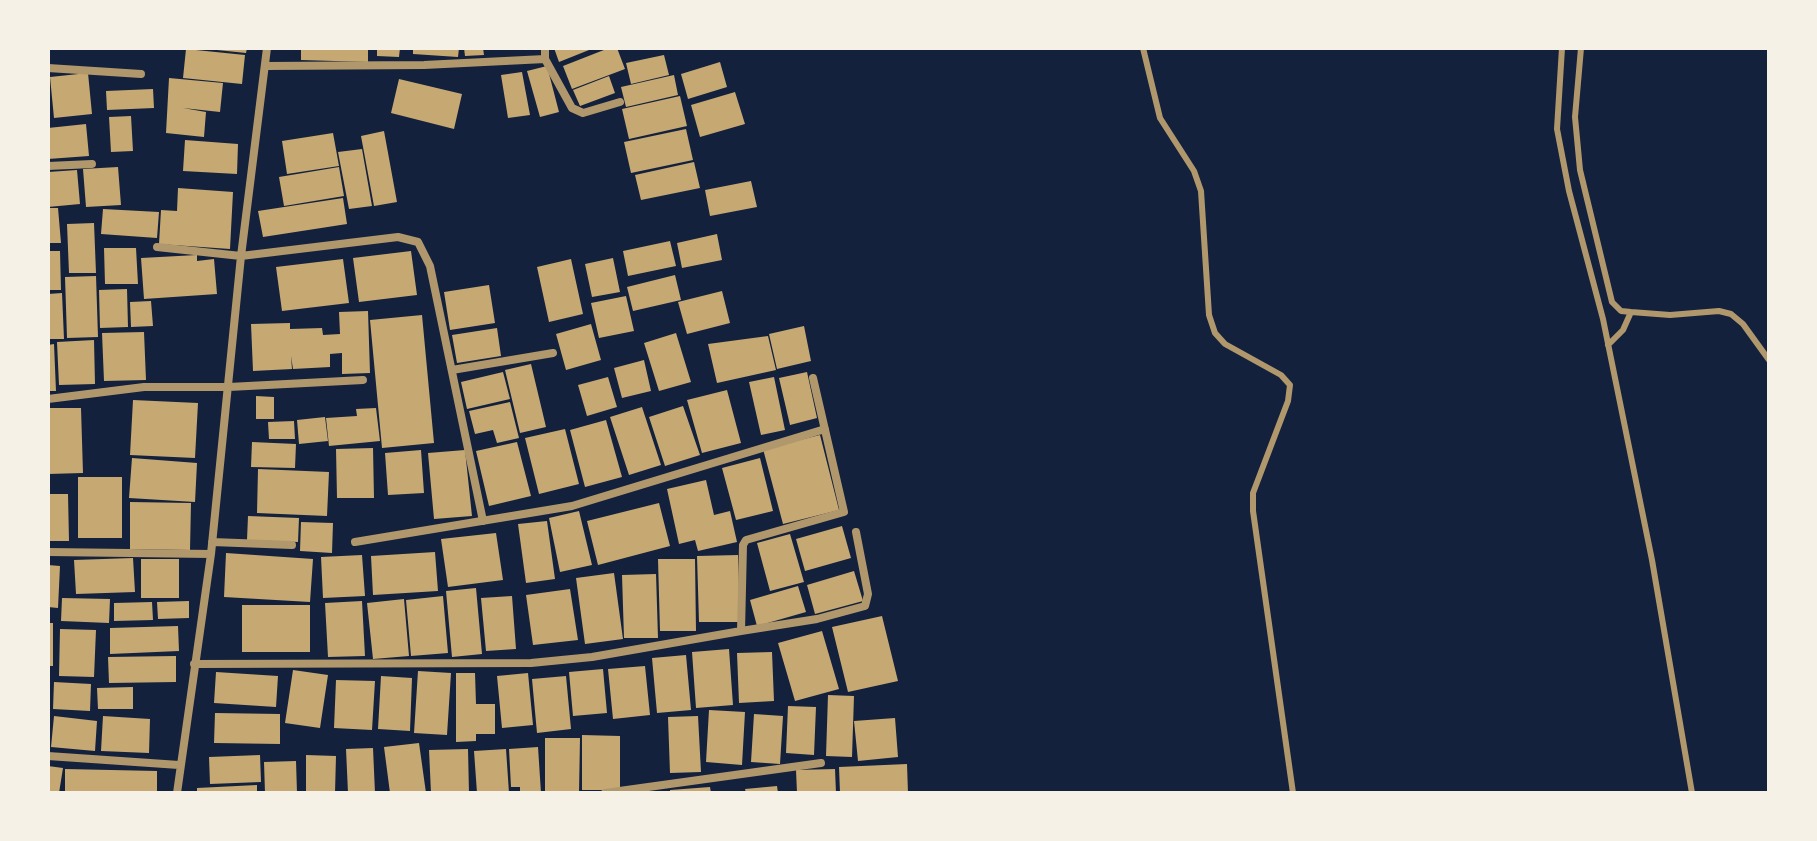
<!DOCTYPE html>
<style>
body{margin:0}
#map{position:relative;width:1817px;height:841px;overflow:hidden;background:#14213d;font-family:"Times New Roman",serif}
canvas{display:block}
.frame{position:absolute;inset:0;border:50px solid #f6f1e7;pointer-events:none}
</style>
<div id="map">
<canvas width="1817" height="841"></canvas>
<div class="frame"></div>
</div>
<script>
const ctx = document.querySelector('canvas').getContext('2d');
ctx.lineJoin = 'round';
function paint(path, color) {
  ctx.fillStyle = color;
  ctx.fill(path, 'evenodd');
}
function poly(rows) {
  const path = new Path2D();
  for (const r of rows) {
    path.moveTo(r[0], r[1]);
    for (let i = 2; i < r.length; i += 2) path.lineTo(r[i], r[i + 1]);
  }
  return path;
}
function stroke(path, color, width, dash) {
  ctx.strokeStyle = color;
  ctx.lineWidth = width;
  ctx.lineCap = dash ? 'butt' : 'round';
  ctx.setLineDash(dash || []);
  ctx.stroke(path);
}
paint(poly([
 [218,48,247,48,246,53,217,50],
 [301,48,368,48,368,62,301,60],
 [377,48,400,48,399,57,377,56],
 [413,48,459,48,458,57,413,54],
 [464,48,483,48,484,55,465,56],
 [554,48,594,48,559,62],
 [609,48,617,48,625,69,572,89,563,66],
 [186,49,245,55,242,84,183,78],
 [664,55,669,75,631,84,626,63],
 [720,62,727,87,688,99,681,74],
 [547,66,559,112,540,117,527,71],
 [522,72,530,115,508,118,501,75],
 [88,73,92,114,54,118,50,77],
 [674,75,678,95,626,107,621,87],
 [609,76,615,93,580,106,573,90],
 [169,78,223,83,220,112,183,108,206,112,204,137,166,133],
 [399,79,462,94,454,129,391,113],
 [153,89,154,108,107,110,106,91],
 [735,92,745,124,700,137,691,105],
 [680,96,687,126,629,139,622,109],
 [131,116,133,151,111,152,109,117],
 [86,124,89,156,48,159,48,128],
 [686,129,693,160,631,173,624,142],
 [384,131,397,202,374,206,361,136],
 [333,133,339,166,287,174,282,141],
 [185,140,238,144,237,174,183,171],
 [362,149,372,206,349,209,338,152],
 [694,162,700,188,641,200,635,175],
 [118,167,121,205,86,207,83,169],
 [339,167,344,196,284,206,279,177],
 [77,170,80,204,48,207,48,172],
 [751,181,757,207,710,216,705,190],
 [178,188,233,192,230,249,159,244,161,210,177,211],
 [343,198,347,224,263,237,258,211],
 [48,208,58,208,61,243,48,243],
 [103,209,159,212,157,238,101,234],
 [94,223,96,273,69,273,67,224],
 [717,234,722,260,682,268,677,243],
 [670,241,676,266,628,276,623,251],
 [104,248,136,248,138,284,105,284],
 [48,251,60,251,61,290,48,290],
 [411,251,417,295,359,302,353,258],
 [197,255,197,261,214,259,217,294,144,299,141,258],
 [613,258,620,292,592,297,585,264],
 [343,259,349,303,282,311,276,267],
 [571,259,583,314,549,322,537,267],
 [675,275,681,300,633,311,627,287],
 [96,276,98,337,67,338,65,277],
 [489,285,495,323,450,330,444,292],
 [127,289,128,327,100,328,99,290],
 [722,291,730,323,687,334,678,302],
 [62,293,64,339,48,339,48,294],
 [626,296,634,331,599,338,591,303],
 [151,301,153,326,131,327,130,302],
 [368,311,370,373,342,374,342,353,330,354,330,367,293,369,291,356,292,369,253,371,251,324,290,323,290,329,322,328,323,335,340,334,339,312],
 [422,315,434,443,382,448,370,320],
 [591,324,601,360,566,370,556,334],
 [804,326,811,361,777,369,769,334],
 [497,328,501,356,457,363,452,335],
 [144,332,146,380,104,381,102,333],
 [676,333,691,382,659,391,644,343],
 [768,336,776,370,717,383,708,344],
 [94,340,95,384,59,385,57,342],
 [54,344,56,391,48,391,48,345],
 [644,360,651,391,622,398,614,368],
 [531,364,546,427,520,433,505,370],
 [503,372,510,399,467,409,461,382],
 [807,372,817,418,790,425,779,378],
 [608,377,617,407,587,416,578,385],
 [774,377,785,430,761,435,749,382],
 [727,390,741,443,702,453,687,400],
 [256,396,274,397,274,419,256,419],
 [133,400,198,403,195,458,130,455],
 [510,402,519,438,497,443,493,430,475,434,469,411],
 [683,406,700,455,665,466,649,417],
 [642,407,661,465,629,475,610,417],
 [48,408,81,408,83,473,48,474],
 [376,408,380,441,329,446,326,418,357,416,356,409],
 [325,417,328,441,299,444,297,420],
 [606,420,622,477,585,487,570,430],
 [294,421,295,439,269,439,268,422],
 [565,429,579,484,539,494,525,438],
 [820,435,839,510,783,524,763,449],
 [252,442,296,444,295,468,251,467],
 [517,442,531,496,489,506,476,451],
 [373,448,374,498,337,498,336,449],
 [421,450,424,493,388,495,385,453],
 [465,450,472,516,434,519,428,453],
 [132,458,197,463,195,502,129,498],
 [760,458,773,511,736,520,722,468],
 [258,469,329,472,327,516,257,513],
 [78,477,122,477,122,538,78,538],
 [706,480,714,515,730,511,737,542,698,551,695,540,679,544,667,489],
 [48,494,68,494,69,541,48,541],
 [130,502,191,503,190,550,130,549],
 [659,503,670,546,598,565,587,521],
 [579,511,592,565,560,572,549,518],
 [248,516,299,518,298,542,247,540],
 [547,521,555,579,526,583,518,524],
 [301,522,333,523,332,553,300,551],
 [842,526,851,558,805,571,796,539],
 [496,533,503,580,448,587,441,539],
 [790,534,804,582,770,591,757,543],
 [435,552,438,591,373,595,371,556],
 [226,553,313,559,310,602,224,597],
 [362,555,365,596,323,598,321,557],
 [738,555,740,622,699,622,697,556],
 [133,558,135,592,76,594,74,560],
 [141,559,179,559,179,598,141,598],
 [658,559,695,559,696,631,660,631],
 [48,565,60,566,58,608,48,607],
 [854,571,863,601,815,614,807,585],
 [614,573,623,639,585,644,576,578],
 [656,574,658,638,624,638,622,575],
 [798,586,806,612,757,626,750,600],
 [476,588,482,654,452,657,446,591],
 [570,589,578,640,533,645,526,595],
 [443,596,448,653,411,656,406,600],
 [512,596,516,649,486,651,481,598],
 [62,598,110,599,109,623,61,621],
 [404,599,409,656,373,659,367,603],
 [189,601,189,618,158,619,157,602],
 [362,601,365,656,328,657,325,603],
 [152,602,153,620,114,621,114,603],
 [242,605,310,605,310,652,242,652],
 [882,616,898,681,848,692,832,627],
 [48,623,53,623,53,666,48,666],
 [178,626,179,651,110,654,110,628],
 [60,629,96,630,94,677,59,676],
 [822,631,839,689,795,701,778,643],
 [729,649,733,705,696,708,692,652],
 [772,652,774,701,739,703,737,653],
 [686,655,691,710,657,713,652,658],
 [176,656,176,682,109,683,108,657],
 [645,666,650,715,613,719,608,669],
 [603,669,607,713,573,716,569,672],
 [293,670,328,675,320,728,285,723],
 [418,671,451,673,447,735,414,733],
 [216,672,278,676,276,707,214,703],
 [456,673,475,673,476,704,495,704,495,734,476,734,476,741,456,742],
 [528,673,533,725,502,728,497,676],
 [381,676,412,678,410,731,378,729],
 [566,676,571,729,537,733,532,679],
 [336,680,375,681,372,730,334,728],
 [54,682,91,684,90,711,53,709],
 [133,687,133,709,98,709,97,688],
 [828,695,854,696,852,757,826,756],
 [788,706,816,707,814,755,786,753],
 [709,710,745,712,742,765,706,762],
 [215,713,280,714,280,744,214,743],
 [754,714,783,716,780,764,751,762],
 [54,716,97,721,95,751,51,747],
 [103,716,150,719,149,753,101,751],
 [698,716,701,772,670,773,668,717],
 [895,718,898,757,858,761,854,721],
 [582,735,620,736,620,790,582,790],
 [545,738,580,738,579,793,545,793],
 [419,743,426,793,390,793,384,747],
 [538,747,541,793,520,793,520,787,511,787,509,749],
 [373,748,375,793,348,793,346,749],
 [468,749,469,793,431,793,429,750],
 [506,749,509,793,477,793,474,751],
 [260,755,261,782,210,784,209,757],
 [306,755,336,756,335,793,306,793],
 [296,761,297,793,265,793,264,762],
 [907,764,908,793,840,793,839,767],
 [48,766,63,768,59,793,48,793],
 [65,769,157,771,157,793,65,793],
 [835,769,836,793,797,793,796,770],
 [257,785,257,793,197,793,197,788],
 [777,786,778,793,746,793,745,789],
 [710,787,711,793,670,793,670,790]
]), '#c6a872');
stroke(poly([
 [1143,48,1160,118,1194,171,1201,191,1209,315,1215,333,1225,344,1281,375,1290,385,1288,401,1253,493,1253,511,1293,793],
 [1562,48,1557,129,1569,191,1603,319,1652,560,1692,793],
 [1581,48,1575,117,1580,170,1612,302,1621,311,1631,312,1670,315,1719,311,1731,314,1743,324,1769,360],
 [1608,345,1623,330,1631,312]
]), '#b1986c', 6);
stroke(poly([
 [545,48,545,59,572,108,583,113,620,102],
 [266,66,424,65,545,59],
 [48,68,141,74],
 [48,166,92,164],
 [157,247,241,256,398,237,418,242,430,266,483,521],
 [452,370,553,353],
 [48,399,144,387,229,387,363,380],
 [212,542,292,545],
 [355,542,572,506,825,429],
 [48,552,211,554],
 [741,631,817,619,865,606,868,594,856,532],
 [194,664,531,663,592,657,741,631,743,545,746,540,844,512,813,378],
 [48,756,179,765],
 [177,793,211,554,241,256,267,48],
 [605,793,821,763]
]), '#b1986c', 8);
</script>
